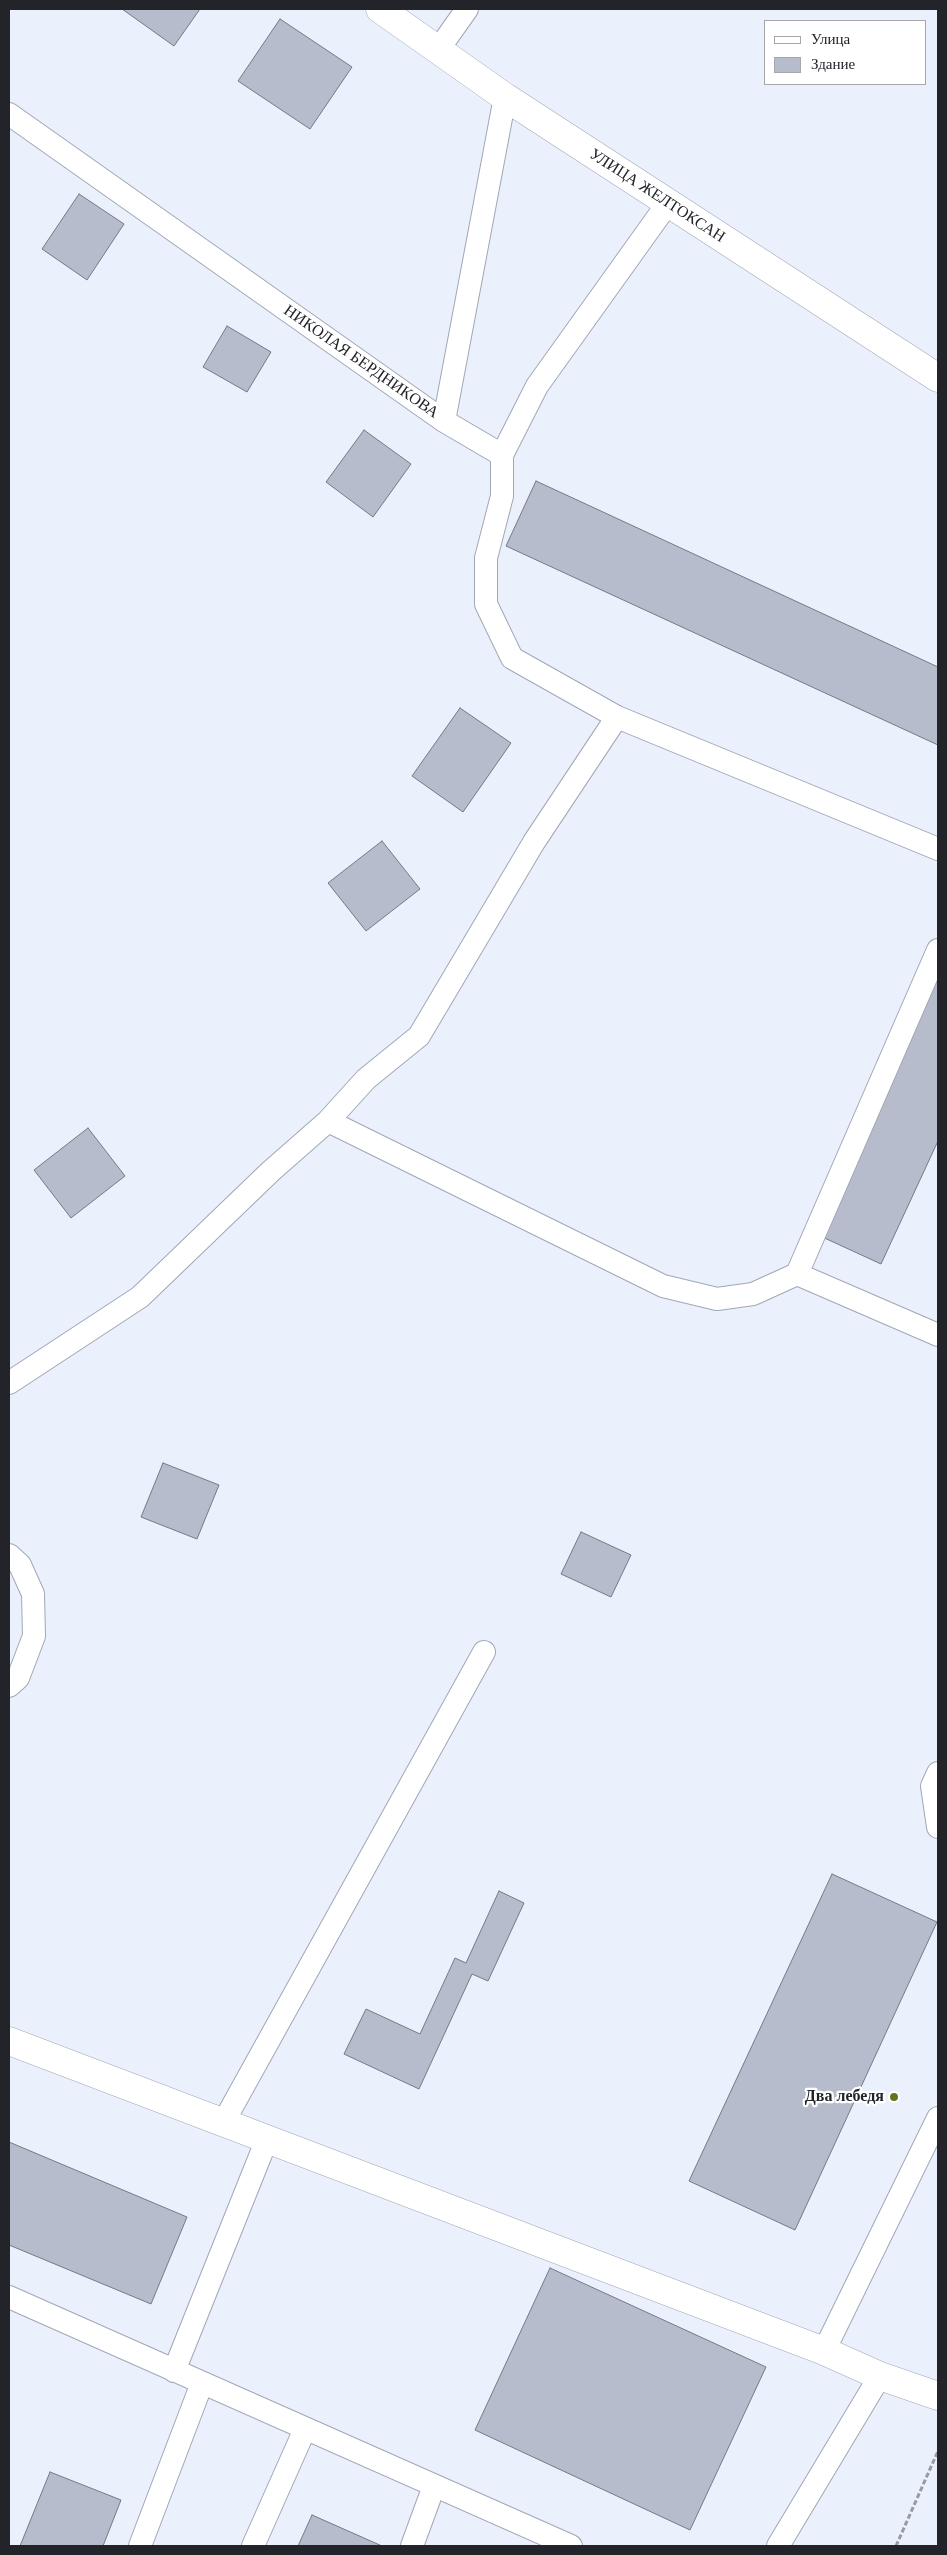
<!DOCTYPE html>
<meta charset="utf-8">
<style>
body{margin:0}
#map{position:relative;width:947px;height:2555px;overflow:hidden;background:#ebf0fd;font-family:"Times New Roman",serif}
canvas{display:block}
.frame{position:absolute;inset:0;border:10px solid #22242a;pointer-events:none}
.legend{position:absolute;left:764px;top:20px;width:162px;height:65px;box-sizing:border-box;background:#fff;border:1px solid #a7a7aa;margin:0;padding:6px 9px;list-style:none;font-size:15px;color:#22242a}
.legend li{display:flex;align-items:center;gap:10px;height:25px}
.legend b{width:25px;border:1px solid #a7a7aa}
</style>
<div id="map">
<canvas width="947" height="2555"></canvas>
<div class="frame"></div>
<ul class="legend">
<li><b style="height:6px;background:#fff"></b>Улица</li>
<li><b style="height:14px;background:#b6bccb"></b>Здание</li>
</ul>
</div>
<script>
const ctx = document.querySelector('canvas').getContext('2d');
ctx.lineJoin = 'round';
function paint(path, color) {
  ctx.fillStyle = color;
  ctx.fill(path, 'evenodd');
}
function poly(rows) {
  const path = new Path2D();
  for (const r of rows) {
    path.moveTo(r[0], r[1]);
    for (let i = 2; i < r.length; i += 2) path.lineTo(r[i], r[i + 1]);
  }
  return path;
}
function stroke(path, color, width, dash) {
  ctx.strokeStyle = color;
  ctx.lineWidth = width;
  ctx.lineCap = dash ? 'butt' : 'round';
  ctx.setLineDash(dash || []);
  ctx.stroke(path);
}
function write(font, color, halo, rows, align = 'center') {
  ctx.font = font + ' "Times New Roman",serif';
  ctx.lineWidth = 4.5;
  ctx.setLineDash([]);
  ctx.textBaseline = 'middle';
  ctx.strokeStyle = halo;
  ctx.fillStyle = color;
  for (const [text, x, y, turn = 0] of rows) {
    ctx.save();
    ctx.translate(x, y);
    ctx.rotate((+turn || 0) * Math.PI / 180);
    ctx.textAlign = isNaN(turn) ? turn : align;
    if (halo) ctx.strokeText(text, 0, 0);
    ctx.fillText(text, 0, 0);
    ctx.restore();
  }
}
const building = poly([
 [122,9,200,9,174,46,122,9],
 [280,19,352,67,310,129,238,81,280,19],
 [79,194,124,224,87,280,42,249,79,194],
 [227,326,271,352,247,392,203,367,227,326],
 [364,430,411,464,373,517,326,482,364,430],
 [536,481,938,667,938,745,506,546,536,481],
 [460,708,511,743,463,812,412,776,460,708],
 [382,841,420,889,366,931,328,883,382,841],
 [938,978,938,1141,881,1264,818,1235,938,978],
 [88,1128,125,1176,71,1218,34,1170,88,1128],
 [163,1463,219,1485,197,1539,141,1517,163,1463],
 [581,1532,631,1555,611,1597,561,1574,581,1532],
 [832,1874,937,1922,795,2230,689,2181,832,1874],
 [499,1891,524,1903,488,1981,472,1974,419,2089,344,2054,366,2009,420,2034,455,1958,466,1963,499,1891],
 [9,2142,187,2217,151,2304,9,2245,9,2142],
 [550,2268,766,2367,690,2530,475,2430,550,2268],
 [50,2472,121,2500,103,2546,20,2546,50,2472],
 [312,2515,382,2546,298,2546,312,2515]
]);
paint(building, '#b6bccb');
stroke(building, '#747987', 1);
const lane = poly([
 [438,50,467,9],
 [9,114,444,421,505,97],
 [668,203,537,386,502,455,502,496,486,558,486,604,512,658,617,717,938,849],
 [444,421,502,455],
 [328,1121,366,1079,419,1036,534,842,617,717],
 [797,1274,938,1335],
 [9,1383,140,1297,271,1171,328,1121,663,1286,717,1299,753,1294,797,1274,938,950],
 [9,1555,20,1565,33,1594,34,1636,18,1678,9,1686],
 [938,1773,932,1786,938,1827],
 [223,2123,484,1652],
 [9,2297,571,2546],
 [824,2351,938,2118],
 [174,2371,267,2139],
 [140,2546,202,2383],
 [253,2546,305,2429],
 [412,2546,434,2486],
 [778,2546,880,2376]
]);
const street = poly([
 [380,9,505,97,938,378],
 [9,2041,824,2351,880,2376,938,2396]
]);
stroke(lane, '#a1a7b5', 24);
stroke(street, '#a1a7b5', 29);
stroke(poly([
 [896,2546,938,2451]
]), '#979ba5', 3, [5, 2.5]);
stroke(lane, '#fff', 22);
stroke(street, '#fff', 28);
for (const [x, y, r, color] of [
 [894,2097,5,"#64731f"]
]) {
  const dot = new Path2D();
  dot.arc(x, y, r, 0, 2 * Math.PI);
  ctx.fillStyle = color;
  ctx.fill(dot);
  stroke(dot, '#fff', 2);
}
write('16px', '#22242a', '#fff', [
 ["УЛИЦА ЖЕЛТОКСАН",657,196,33],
 ["НИКОЛАЯ БЕРДНИКОВА",361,362,35]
]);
write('bold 16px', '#22242a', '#fff', [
 ["Два лебедя",884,2097]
], 'right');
</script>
